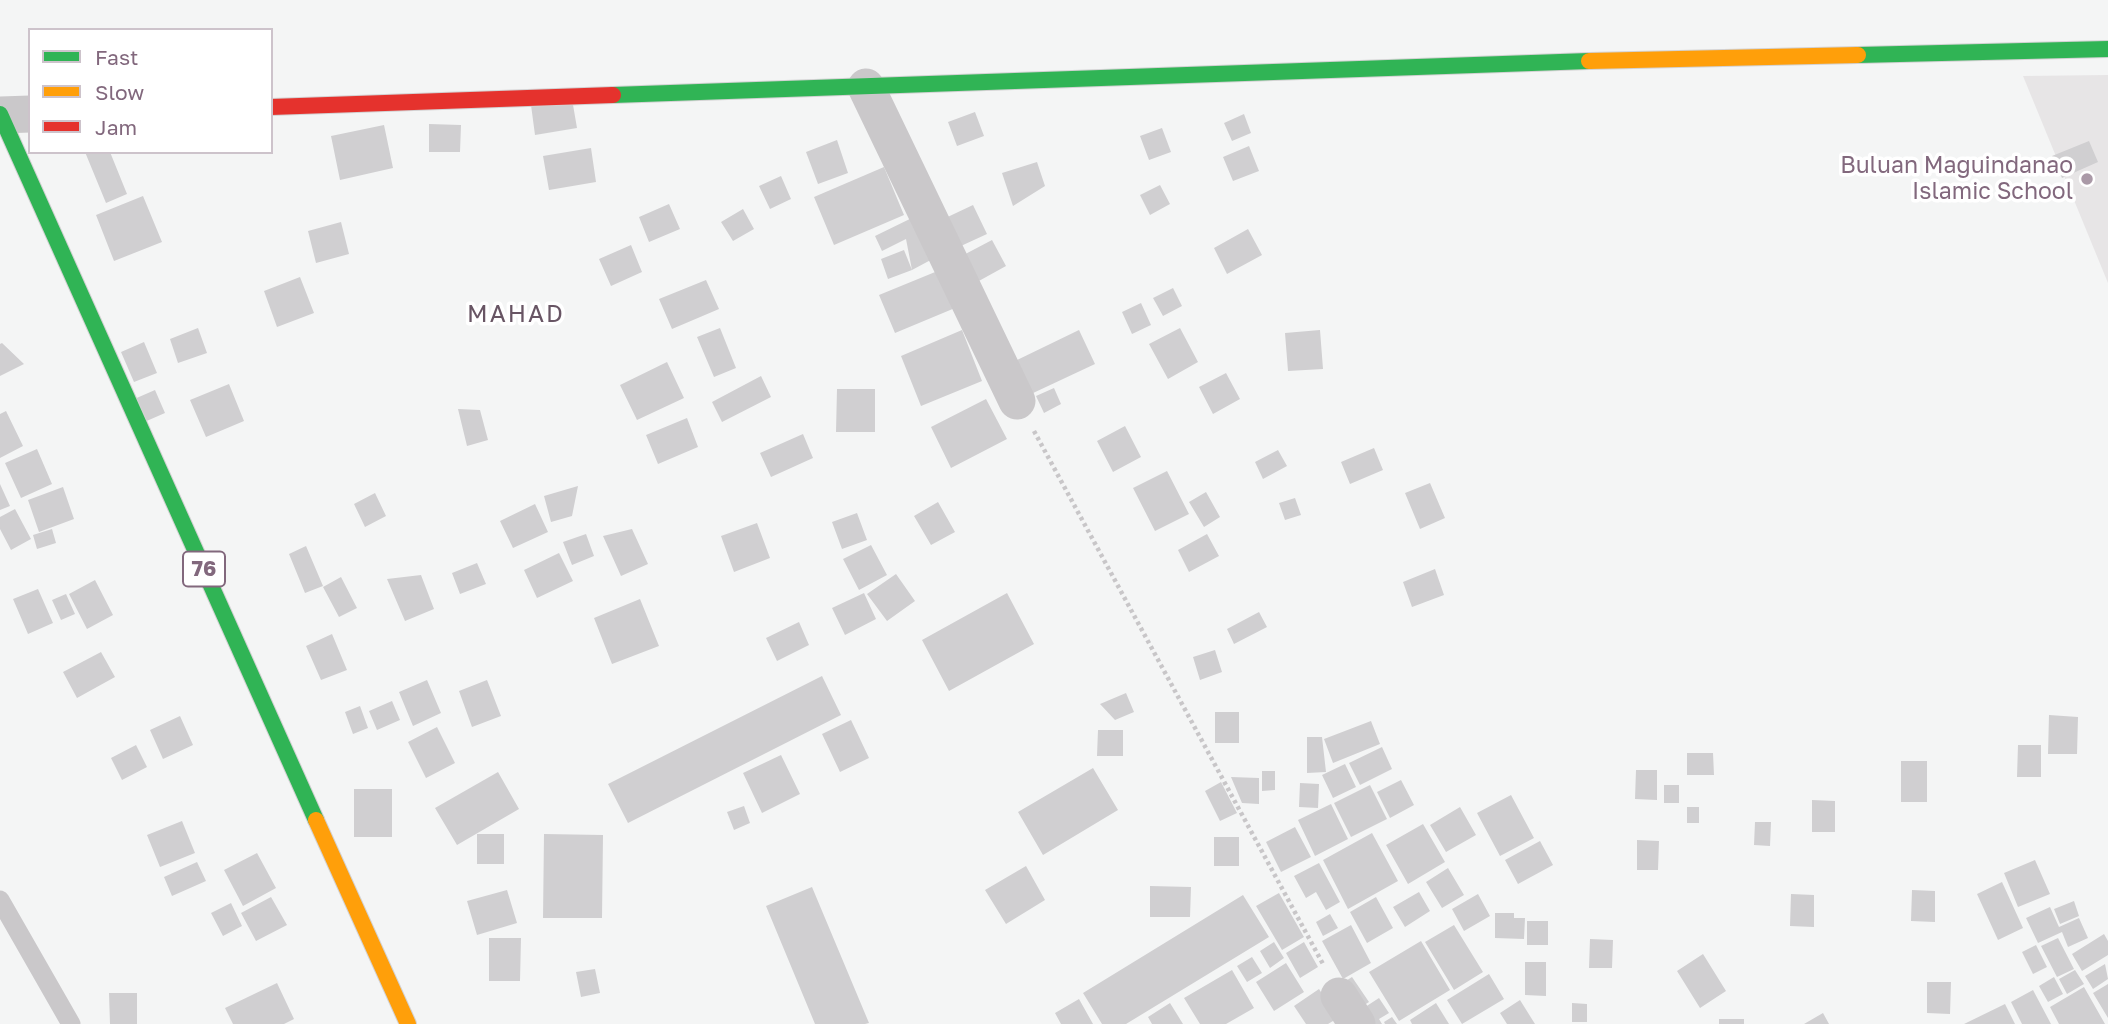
<!DOCTYPE html>
<style>
body{margin:0}
#map{position:relative;width:2108px;height:1024px;overflow:hidden;background:#f4f5f5;font-family:"Golos Text",sans-serif}
canvas{display:block}
.legend{position:absolute;left:28px;top:28px;width:245px;height:126px;box-sizing:border-box;background:#fff;border:2px solid #cdc3cb;margin:0;padding:9px 12px;list-style:none;font-size:21px;color:#82687d}
.legend li{display:flex;align-items:center;gap:14px;height:35px}
.legend b{width:35px;border:2px solid #cdc3cb}
</style>
<div id="map">
<canvas width="2108" height="1024"></canvas>
<ul class="legend">
<li><b style="height:9px;background:#30b455"></b>Fast</li>
<li><b style="height:9px;background:#ff9f0a"></b>Slow</li>
<li><b style="height:9px;background:#e5322d"></b>Jam</li>
</ul>
</div>
<script>
const ctx = document.querySelector('canvas').getContext('2d');
ctx.lineJoin = 'round';
function paint(path, color) {
  ctx.fillStyle = color;
  ctx.fill(path, 'evenodd');
}
function poly(rows) {
  const path = new Path2D();
  for (const r of rows) {
    path.moveTo(r[0], r[1]);
    for (let i = 2; i < r.length; i += 2) path.lineTo(r[i], r[i + 1]);
  }
  return path;
}
function stroke(path, color, width, dash) {
  ctx.strokeStyle = color;
  ctx.lineWidth = width;
  ctx.lineCap = dash ? 'butt' : 'round';
  ctx.setLineDash(dash || []);
  ctx.stroke(path);
}
function write(font, color, halo, rows, align = 'center') {
  ctx.font = font + ' "Golos Text",sans-serif';
  ctx.lineWidth = 7;
  ctx.setLineDash([]);
  ctx.textBaseline = 'middle';
  ctx.strokeStyle = halo;
  ctx.fillStyle = color;
  for (const [text, x, y, turn = 0] of rows) {
    ctx.save();
    ctx.translate(x, y);
    ctx.rotate((+turn || 0) * Math.PI / 180);
    ctx.textAlign = isNaN(turn) ? turn : align;
    if (halo) ctx.strokeText(text, 0, 0);
    ctx.fillText(text, 0, 0);
    ctx.restore();
  }
}
paint(poly([
 [2108,75,2108,283,2023,76]
]), '#e7e5e6');
paint(poly([
 [572,99,577,128,535,135,531,105],
 [975,112,984,136,957,146,948,122],
 [1244,114,1251,133,1232,141,1224,123],
 [429,124,461,125,460,152,429,152],
 [384,125,393,168,340,180,331,136],
 [1162,128,1171,152,1149,160,1140,136],
 [837,140,848,173,818,184,806,152],
 [2089,141,2098,162,2062,178,2052,156],
 [1249,146,1259,171,1233,181,1223,157],
 [591,148,596,182,549,190,543,156],
 [85,152,110,152,127,194,106,203],
 [1037,162,1045,186,1013,206,1002,173],
 [884,167,904,215,834,245,814,197],
 [781,176,791,199,770,209,759,186],
 [1160,185,1170,204,1150,215,1140,195],
 [143,196,162,242,114,261,96,215],
 [669,204,680,229,649,242,639,217],
 [973,205,987,234,950,251,937,222],
 [743,209,754,229,733,241,721,222],
 [920,214,940,255,912,270,906,239,882,251,875,236],
 [341,222,349,254,316,263,308,231],
 [1248,229,1262,255,1227,274,1214,248],
 [992,240,1006,266,968,287,954,260],
 [631,245,642,272,611,286,599,259],
 [904,250,912,270,888,279,881,259],
 [940,270,955,308,895,333,879,295],
 [300,277,314,313,277,327,264,291],
 [706,280,719,309,672,329,659,299],
 [1173,288,1182,306,1163,316,1153,298],
 [1141,303,1151,325,1132,334,1122,312],
 [198,328,207,353,178,363,170,339],
 [720,328,736,368,714,377,697,337],
 [1180,328,1198,362,1168,379,1149,344],
 [962,330,982,381,921,406,901,356],
 [1079,330,1095,364,1031,394,1015,361],
 [1320,330,1323,369,1288,371,1285,333],
 [144,342,157,373,134,382,121,352],
 [2,343,24,364,0,376,0,344],
 [667,362,684,398,637,420,620,385],
 [1226,373,1240,399,1213,414,1199,387],
 [761,376,771,397,722,422,712,402],
 [229,384,244,421,206,437,190,400],
 [1054,388,1061,404,1044,413,1036,396],
 [837,389,875,389,875,432,836,432],
 [155,390,165,413,142,423,132,400],
 [986,399,1007,439,951,468,931,427],
 [458,409,480,410,488,440,467,446],
 [6,411,23,446,0,458,0,414],
 [687,418,698,447,658,464,646,435],
 [1125,426,1141,457,1113,472,1097,441],
 [803,434,813,458,771,477,760,453],
 [1374,448,1383,470,1350,484,1341,462],
 [37,449,52,484,21,498,5,463],
 [1278,450,1287,466,1263,479,1255,462],
 [1167,471,1189,514,1155,531,1133,488],
 [1430,483,1445,518,1420,529,1405,493],
 [0,484,10,506,0,510],
 [578,486,572,516,551,522,544,496],
 [63,487,74,519,39,532,28,500],
 [1206,492,1220,517,1204,527,1189,502],
 [375,493,386,516,365,527,354,504],
 [1295,498,1301,515,1285,520,1279,503],
 [938,502,955,532,931,545,914,516],
 [535,504,548,532,513,548,500,521],
 [15,509,31,539,11,550,0,529,0,517],
 [857,513,867,540,842,549,832,522],
 [757,523,770,558,734,572,721,536],
 [52,529,56,543,37,549,33,535],
 [632,529,648,564,621,576,603,536],
 [586,534,594,556,572,565,563,542],
 [1207,534,1219,556,1189,572,1178,550],
 [871,545,887,575,859,590,843,559],
 [306,546,323,586,305,593,289,554],
 [559,553,573,581,537,598,524,570],
 [477,563,486,584,460,594,452,573],
 [1435,569,1444,595,1412,607,1403,582],
 [896,574,915,601,887,621,867,594],
 [421,575,434,609,405,621,387,579],
 [341,577,357,608,339,617,323,587],
 [95,580,113,615,87,629,69,594],
 [38,589,53,623,28,634,13,599],
 [864,593,876,619,845,635,832,608],
 [1007,593,1034,644,949,691,922,640],
 [66,594,75,614,61,620,52,600],
 [640,599,659,646,612,664,594,618],
 [1259,612,1267,627,1234,644,1227,629],
 [799,622,809,645,777,661,766,638],
 [332,634,347,670,321,680,306,646],
 [1215,650,1222,672,1200,680,1193,657],
 [101,652,115,677,77,698,63,672],
 [822,676,841,715,628,823,608,784],
 [427,680,441,713,413,726,399,692],
 [487,680,501,716,472,727,459,691],
 [1126,693,1134,712,1115,720,1100,704],
 [392,701,400,720,377,730,369,711],
 [360,706,368,728,353,734,345,712],
 [1215,712,1239,712,1239,743,1215,743],
 [2049,715,2078,717,2077,754,2048,754],
 [180,716,193,745,163,759,150,730],
 [851,720,869,758,840,772,822,734],
 [1371,721,1380,744,1333,763,1324,739],
 [437,727,455,763,426,778,408,742],
 [1098,730,1123,730,1123,756,1097,756],
 [1307,737,1322,737,1326,772,1307,773],
 [136,745,147,767,122,780,111,758],
 [2018,745,2041,745,2041,777,2017,777],
 [1382,747,1392,769,1360,785,1349,763],
 [1687,753,1713,753,1714,775,1687,775],
 [781,755,800,794,762,813,743,773],
 [1901,761,1927,761,1927,802,1901,802],
 [1345,764,1356,787,1333,798,1322,775],
 [1093,768,1118,810,1043,855,1018,812],
 [1636,770,1657,770,1657,800,1635,799],
 [1262,771,1275,771,1275,790,1262,791],
 [498,772,519,809,457,845,435,808],
 [1231,777,1259,778,1259,804,1242,803],
 [1401,780,1414,805,1390,818,1377,792],
 [1221,782,1237,813,1220,821,1205,791],
 [1300,783,1319,784,1318,808,1299,807],
 [1370,785,1387,819,1351,837,1334,803],
 [1664,785,1679,785,1679,803,1664,803],
 [354,789,392,789,392,837,354,837],
 [1511,795,1534,838,1500,856,1477,813],
 [1812,800,1835,801,1835,832,1812,832],
 [1331,804,1348,839,1315,856,1298,820],
 [744,806,750,823,734,830,727,812],
 [1460,807,1476,835,1446,852,1430,825],
 [1687,807,1699,807,1699,823,1687,823],
 [182,821,195,853,160,867,147,835],
 [1755,822,1771,822,1770,846,1754,845],
 [1423,824,1445,862,1408,884,1386,845],
 [1295,827,1311,857,1281,872,1266,842],
 [1372,833,1398,881,1348,909,1323,860],
 [477,834,504,834,504,864,477,864],
 [544,834,603,835,602,918,543,918],
 [1214,837,1239,837,1239,866,1214,866],
 [1637,840,1659,841,1658,870,1637,870],
 [1540,841,1553,865,1518,884,1505,860],
 [257,853,276,888,243,906,224,870],
 [2035,860,2050,894,2018,907,2004,873],
 [197,862,206,881,172,896,164,877],
 [1319,863,1340,902,1326,910,1316,892,1306,898,1294,876],
 [1026,866,1045,900,1006,924,985,890],
 [1448,868,1464,895,1442,908,1426,882],
 [2002,882,2023,928,1998,940,1977,894],
 [1150,886,1191,887,1190,917,1150,917],
 [812,887,869,1023,865,1024,815,1024,766,906],
 [507,890,517,923,477,935,467,901],
 [1912,890,1935,891,1935,922,1911,921],
 [1419,892,1430,911,1405,927,1393,907],
 [1279,893,1304,937,1282,950,1256,906],
 [1478,894,1490,916,1464,931,1452,909],
 [1791,894,1814,895,1814,927,1790,926],
 [1243,895,1269,937,1126,1024,1102,1024,1083,993],
 [271,897,287,925,256,941,241,913],
 [1376,897,1393,928,1367,943,1350,912],
 [2074,901,2079,916,2060,924,2054,909],
 [231,903,242,926,223,936,211,913],
 [2050,907,2059,927,2079,918,2088,938,2068,947,2062,932,2038,943,2026,918],
 [1495,913,1514,913,1514,918,1525,918,1524,939,1495,938],
 [1330,914,1338,928,1323,936,1316,922],
 [1527,921,1548,921,1548,945,1527,945],
 [1351,925,1371,963,1343,979,1322,941],
 [1454,925,1483,972,1454,990,1425,942],
 [2104,934,2108,941,2108,955,2082,971,2072,954],
 [489,938,521,938,520,981,489,981],
 [2058,938,2074,969,2057,977,2041,946],
 [1590,939,1613,940,1612,968,1589,968],
 [1421,941,1450,990,1399,1021,1369,972],
 [1274,942,1284,958,1270,968,1260,951],
 [1304,942,1318,967,1300,978,1286,953],
 [2036,945,2047,967,2033,974,2022,952],
 [1703,954,1726,991,1700,1008,1677,971],
 [1252,957,1262,973,1247,982,1237,966],
 [1525,962,1546,962,1546,996,1525,995],
 [1286,963,1304,992,1274,1011,1256,982],
 [2105,964,2108,979,2093,989,2085,976],
 [595,969,600,993,581,997,576,972],
 [1232,970,1254,1008,1226,1024,1200,1024,1184,998],
 [2075,970,2084,984,2067,994,2059,979],
 [1489,974,1504,999,1462,1024,1447,1000],
 [1352,977,1369,1002,1355,1011,1338,986],
 [2054,977,2063,994,2048,1002,2039,986],
 [1927,982,1951,982,1950,1014,1927,1013],
 [277,983,294,1019,284,1024,233,1024,225,1008],
 [2108,984,2108,1018,2093,993],
 [2084,987,2105,1024,2059,1024,2050,1007],
 [1319,989,1338,1018,1328,1024,1306,1024,1294,1006],
 [2033,990,2051,1024,2022,1024,2011,1002],
 [109,993,137,993,137,1024,110,1024],
 [1379,998,1389,1013,1379,1019,1382,1024,1363,1024,1356,1013],
 [1079,999,1093,1024,1061,1024,1055,1013],
 [1520,1000,1535,1024,1507,1024,1500,1013],
 [1170,1003,1183,1024,1152,1024,1148,1017],
 [1436,1003,1449,1024,1412,1024,1410,1020],
 [1572,1003,1587,1004,1587,1022,1572,1022],
 [2005,1004,2015,1024,1964,1024],
 [1823,1013,1829,1024,1804,1024],
 [1392,1017,1397,1024,1385,1024,1384,1022],
 [1719,1019,1744,1019,1744,1024,1719,1024]
]), '#d0cfd1');
const fast = poly([
 [1858,55,2108,49],
 [613,95,1589,61],
 [0,114,316,820]
]);
const slow = poly([
 [1589,61,1858,55],
 [316,820,408,1024]
]);
const jam = poly([
 [271,107,613,95]
]);
stroke(fast, '#d3d2d3', 18);
stroke(slow, '#d3d2d3', 18);
stroke(jam, '#d3d2d3', 18);
stroke(poly([
 [1034,431,1323,964]
]), '#c8c6c8', 4.5, [3.5, 3.5]);
stroke(poly([
 [0,900,71,1024]
]), '#cac8ca', 19);
stroke(poly([
 [866,87,1017,401],
 [1,115,30,114],
 [1339,996,1357,1024]
]), '#cac8ca', 37);
stroke(fast, '#30b455', 16);
stroke(slow, '#ff9f0a', 16);
stroke(jam, '#e5322d', 16);
for (const [x, y, r, color] of [
 [2087,179,7,"#aa99a7"]
]) {
  const dot = new Path2D();
  dot.arc(x, y, r, 0, 2 * Math.PI);
  ctx.fillStyle = color;
  ctx.fill(dot);
  stroke(dot, '#fff', 2.5);
}
for (const [x, y, w] of [
 [204,569,42]
]) {
  const box = new Path2D();
  box.roundRect(x - w / 2, y - 17.5, w, 35, 5);
  ctx.fillStyle = '#fff';
  ctx.fill(box);
  stroke(box, '#82687d', 2);
}
write('bold 21px', '#82687d', null, [
 ["76",204,569]
]);
write('23px', '#82687d', '#fff', [
 ["Buluan Maguindanao",2073,166],
 ["Islamic School",2073,192]
], 'right');
ctx.letterSpacing = '2px';
write('24px', '#685564', '#fff', [
 ["MAHAD",516,314]
]);
ctx.letterSpacing = '0px';
</script>
